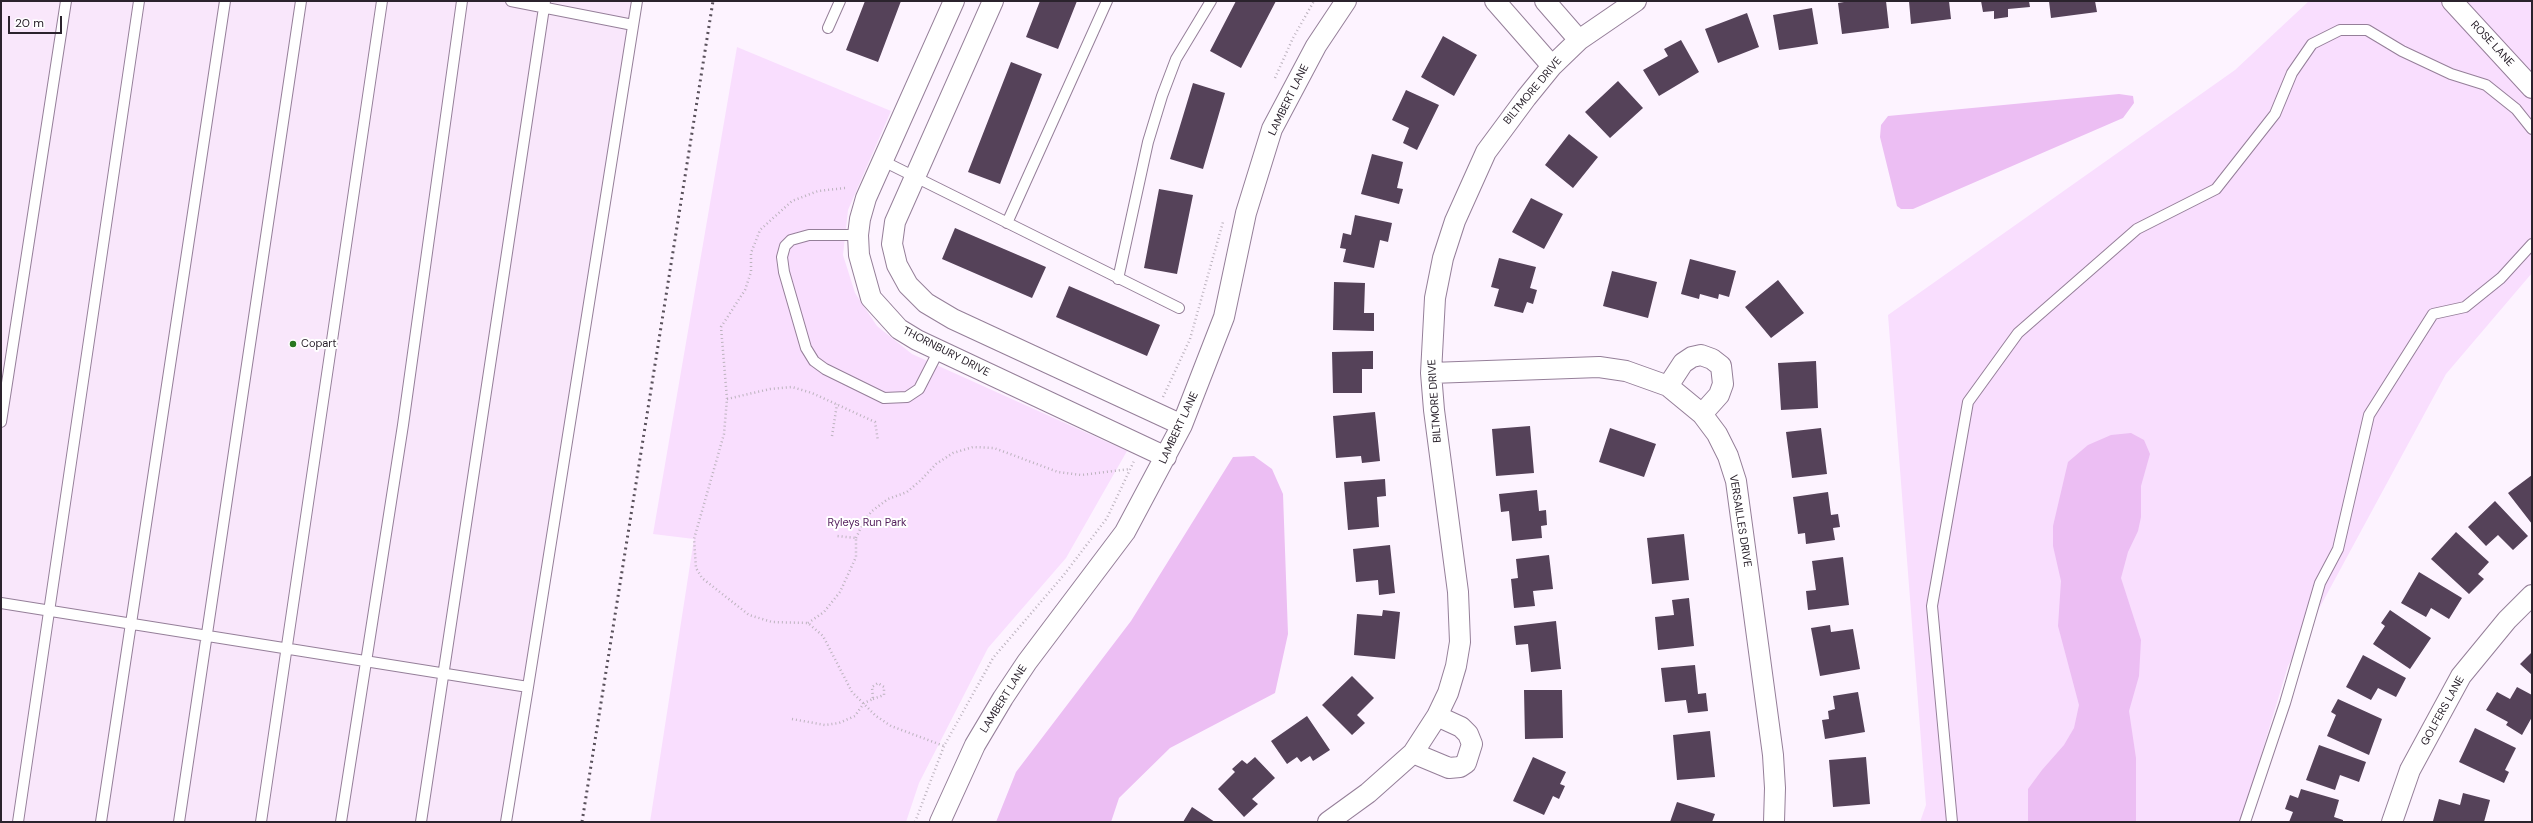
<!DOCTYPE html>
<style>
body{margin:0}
#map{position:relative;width:2533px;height:823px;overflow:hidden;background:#fdf3ff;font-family:"DM Sans",sans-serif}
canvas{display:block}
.frame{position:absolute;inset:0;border:2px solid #2b232d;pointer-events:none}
.scale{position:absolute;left:8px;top:16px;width:54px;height:18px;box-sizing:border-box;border:2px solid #2b232d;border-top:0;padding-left:5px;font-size:12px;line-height:14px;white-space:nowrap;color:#2b232d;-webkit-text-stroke:3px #fff;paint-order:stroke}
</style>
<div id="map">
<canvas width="2533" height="823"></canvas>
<div class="frame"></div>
<div class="scale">20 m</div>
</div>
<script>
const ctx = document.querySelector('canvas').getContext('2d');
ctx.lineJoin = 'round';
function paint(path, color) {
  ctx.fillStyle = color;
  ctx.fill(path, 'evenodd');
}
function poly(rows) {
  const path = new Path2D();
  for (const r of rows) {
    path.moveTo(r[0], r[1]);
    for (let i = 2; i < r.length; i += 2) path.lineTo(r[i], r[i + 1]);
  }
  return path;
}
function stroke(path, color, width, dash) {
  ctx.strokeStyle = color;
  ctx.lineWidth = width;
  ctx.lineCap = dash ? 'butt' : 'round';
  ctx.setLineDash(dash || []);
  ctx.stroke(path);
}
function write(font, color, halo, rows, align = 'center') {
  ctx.font = font + ' "DM Sans",sans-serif';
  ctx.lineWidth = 4;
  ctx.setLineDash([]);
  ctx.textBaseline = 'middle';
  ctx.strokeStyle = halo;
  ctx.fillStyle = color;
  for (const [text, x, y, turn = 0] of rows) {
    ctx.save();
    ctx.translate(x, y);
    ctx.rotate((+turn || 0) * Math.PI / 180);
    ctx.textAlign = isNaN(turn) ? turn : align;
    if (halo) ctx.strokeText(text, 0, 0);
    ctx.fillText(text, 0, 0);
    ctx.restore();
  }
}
paint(poly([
 [1,1,641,1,507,822,1,822]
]), '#f9e7fb');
paint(poly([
 [2309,1,2532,1,2532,273,2446,374,2288,666,2241,822,1920,822,1926,805,1888,315,2235,70],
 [737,47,891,111,848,210,843,255,855,293,877,326,912,354,1127,451,1066,558,988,648,919,783,906,822,650,822,694,539,653,534]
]), '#f9defe');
paint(poly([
 [2119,94,2133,96,2134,103,2123,118,1913,209,1901,209,1897,206,1880,137,1881,125,1888,116],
 [2131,433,2144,440,2150,454,2141,486,2141,517,2138,531,2128,552,2121,578,2141,640,2139,676,2129,711,2136,758,2136,822,2028,822,2028,789,2042,770,2064,745,2074,728,2079,705,2058,626,2061,581,2053,546,2053,526,2068,462,2088,445,2111,435],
 [1254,456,1272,469,1283,494,1288,634,1275,693,1170,748,1119,798,1111,822,996,822,1016,772,1131,621,1233,457]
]), '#ecbef3');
paint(poly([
 [865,1,901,1,878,62,846,50],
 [1040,1,1077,1,1058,49,1026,37],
 [1236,1,1276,1,1241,68,1210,51],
 [1850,1,1886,1,1889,28,1842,34,1838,3],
 [1909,1,1949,1,1951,19,1911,24],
 [1981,1,2029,1,2030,7,2008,9,2008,17,1994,19,1994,11,1983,12],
 [2049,1,2095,1,2097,12,2051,18],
 [1812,8,1818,44,1779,50,1773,15],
 [1747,13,1759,47,1718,63,1705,29],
 [1443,36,1477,55,1454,96,1421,77],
 [1681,40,1699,72,1659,96,1643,70,1668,56,1664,49],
 [1011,62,1042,74,1000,184,968,172],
 [1618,81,1643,108,1610,138,1585,112],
 [1193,83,1225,93,1203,169,1170,159],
 [1406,90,1439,105,1417,150,1403,143,1409,128,1392,120],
 [1569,134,1598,157,1573,188,1545,165],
 [1372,154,1403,162,1397,188,1403,189,1399,204,1361,194],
 [1159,189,1193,195,1177,274,1144,268],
 [1531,198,1563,214,1544,249,1512,232],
 [1355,215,1392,223,1388,242,1380,240,1374,268,1343,262,1346,249,1340,248,1343,233,1351,235],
 [955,228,1046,267,1032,298,942,259],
 [1499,258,1536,267,1530,288,1537,290,1533,304,1527,302,1523,313,1494,306,1499,289,1491,287],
 [1690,259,1736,271,1729,297,1719,294,1718,299,1700,294,1699,299,1681,294],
 [1612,271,1657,282,1648,318,1603,306],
 [1778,280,1804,313,1771,338,1745,307],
 [1334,282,1365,283,1364,313,1374,313,1374,331,1333,330],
 [1069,286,1160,325,1147,356,1056,317],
 [1373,351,1373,369,1362,369,1362,393,1333,393,1332,352],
 [1816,361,1818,408,1781,410,1778,363],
 [1375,412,1380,461,1362,463,1361,456,1336,458,1333,416],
 [1530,426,1534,473,1496,476,1492,429],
 [1610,428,1656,444,1644,477,1599,462],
 [1821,428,1827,474,1792,478,1786,432],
 [2532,475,2532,524,2508,493],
 [1385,479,1386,496,1377,497,1379,527,1348,530,1344,482],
 [1537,490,1539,511,1546,510,1547,525,1541,526,1542,538,1512,541,1509,511,1501,512,1499,494],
 [1828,492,1831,515,1838,514,1840,527,1833,528,1835,540,1806,544,1805,533,1798,534,1793,497],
 [2495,501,2528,536,2513,550,2498,535,2486,546,2468,527],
 [2456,532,2489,562,2478,574,2484,579,2469,594,2431,559],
 [1684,534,1689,580,1652,584,1647,538],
 [1390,545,1395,593,1379,595,1378,580,1356,582,1353,549],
 [1549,555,1553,589,1533,591,1535,606,1514,608,1511,579,1518,578,1516,559],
 [1843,557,1849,605,1808,610,1806,591,1816,590,1812,561],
 [2419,572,2462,598,2449,619,2431,608,2426,617,2401,603],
 [1689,598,1694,646,1658,650,1655,617,1674,615,1672,600],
 [1383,610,1400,612,1395,659,1354,655,1357,614,1382,616],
 [2390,610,2431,638,2410,669,2373,644,2385,626,2381,623],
 [1556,621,1561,669,1531,672,1528,644,1516,645,1514,626],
 [1830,625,1831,632,1853,629,1860,669,1820,676,1811,628],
 [2532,652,2532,675,2520,664],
 [2363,655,2406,678,2396,697,2378,688,2371,700,2346,687],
 [1695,665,1698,694,1706,693,1708,711,1688,713,1686,700,1665,702,1661,668],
 [1352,676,1374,698,1357,715,1365,723,1352,735,1322,705],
 [2517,687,2532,695,2532,717,2522,735,2506,725,2508,722,2486,710,2497,692,2510,699],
 [1524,690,1562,690,1563,738,1525,739],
 [1858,692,1865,732,1825,739,1822,720,1829,719,1828,711,1835,709,1833,696],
 [2338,699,2382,719,2369,755,2327,736,2336,715,2331,712],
 [1307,716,1330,750,1313,761,1310,756,1301,762,1297,757,1287,764,1271,741],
 [2475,728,2516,748,2505,770,2509,772,2504,783,2459,762],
 [1710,731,1715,777,1677,780,1673,735],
 [2319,745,2366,762,2359,782,2340,775,2335,790,2306,780],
 [1255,757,1275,778,1252,799,1258,804,1244,817,1218,789,1235,772,1232,769,1242,760,1247,764],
 [1533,757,1566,772,1560,784,1565,786,1559,799,1553,796,1544,815,1513,801],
 [1866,757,1870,804,1833,807,1829,760],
 [2301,789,2339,800,2334,817,2343,820,2343,822,2289,822,2293,812,2285,809,2290,795,2298,798],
 [2463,793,2490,800,2484,822,2433,821,2439,799,2460,805],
 [1677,802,1715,814,1712,822,1670,822],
 [1192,807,1215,822,1183,822]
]), '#554259');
const lane = poly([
 [511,1,633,25],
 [828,28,840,1],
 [883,161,1179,308],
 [1007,223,1107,1],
 [858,235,809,235,791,240,785,246,782,257,784,272,806,348,814,361,825,369,884,398,907,397,919,389,939,350],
 [1118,279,1148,142,1162,96,1176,59,1211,1],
 [1,422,66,1],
 [1,603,528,687,637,1],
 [18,822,139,1],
 [101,822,225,1],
 [179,822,301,1],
 [261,822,382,1],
 [341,822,403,425,462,1],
 [421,822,545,1],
 [506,822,528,687],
 [1952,822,1932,606,1968,402,2018,333,2137,229,2216,189,2275,114,2292,73,2312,44,2340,30,2367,30,2402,51,2451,74,2486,85,2516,109,2532,129],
 [2245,822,2285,703,2320,583,2338,549,2369,415,2433,314,2465,307,2501,278,2532,244]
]);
const street = poly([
 [954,1,866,198,860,219,858,235,859,255,871,298,899,329,917,340,1166,457],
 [993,1,895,222,892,244,897,265,908,285,926,303,953,319,1182,425],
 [1495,1,1552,66],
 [1545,1,1579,40],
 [2452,1,2532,88],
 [1431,373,1599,367,1626,371,1668,386,1702,414,1717,434,1728,456,1736,481,1773,755,1775,788,1774,822],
 [1668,386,1683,363,1692,357,1701,355,1712,359,1721,366,1723,384,1719,395,1702,414],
 [1413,753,1449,768,1460,767,1466,763,1472,744,1468,734,1461,727,1437,716],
 [940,822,975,745,1003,698,1027,662,1125,532,1182,425,1224,317,1246,213,1272,129,1316,46,1346,1],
 [1328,822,1368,793,1413,753,1437,716,1448,693,1456,666,1460,642,1458,592,1434,410,1431,373,1435,298,1443,258,1455,221,1486,152,1526,98,1552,66,1579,40,1636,1],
 [2392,822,2410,770,2461,676,2507,620,2532,595]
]);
stroke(lane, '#957f99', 12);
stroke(street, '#957f99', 22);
stroke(poly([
 [1275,78,1293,38,1314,1],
 [845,188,818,191,792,201,760,230,751,253,751,272,745,290,721,327,727,399,724,434,694,539,696,568,702,578,749,615,772,622,808,623,823,636,852,692,876,716,891,726,944,746],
 [1163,397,1190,339,1223,222],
 [727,399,770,389,792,387,812,393,875,422,878,441],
 [832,436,837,404],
 [856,538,864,521,872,511,888,499,907,492,921,480,936,464,953,453,973,447,994,448,1058,472,1081,475,1130,469],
 [808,623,824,612,840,592,856,557,856,538,837,536],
 [792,719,825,725,839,723,855,716,864,703,873,699,872,687,878,683,884,687,884,695,873,699],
 [915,822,944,746,993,658,1063,576,1107,518,1134,461]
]), '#bcb3be', 2.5, [1, 3]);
stroke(lane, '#fff', 10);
stroke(street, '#fff', 20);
stroke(poly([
 [582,822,713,1]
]), '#59505b', 3, [2, 4]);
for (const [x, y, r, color] of [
 [293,344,4,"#27761e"]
]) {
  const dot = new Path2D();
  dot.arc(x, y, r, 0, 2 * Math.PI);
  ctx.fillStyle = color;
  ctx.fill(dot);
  stroke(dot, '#fff', 1.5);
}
write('11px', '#2b232d', '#fff', [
 ["ROSE LANE",2492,44,47],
 ["BILTMORE DRIVE",1533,91,-50],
 ["LAMBERT LANE",1289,100,-64],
 ["THORNBURY DRIVE",946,352,27],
 ["BILTMORE DRIVE",1435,401,-94],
 ["LAMBERT LANE",1179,428,-65],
 ["VERSAILLES DRIVE",1740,521,81],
 ["LAMBERT LANE",1004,699,-58],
 ["GOLFERS LANE",2443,711,-61]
]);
write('11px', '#2b232d', '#fff', [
 ["Copart",301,344]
], 'left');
write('11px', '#511c5a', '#fff', [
 ["Ryleys Run Park",867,523]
]);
</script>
